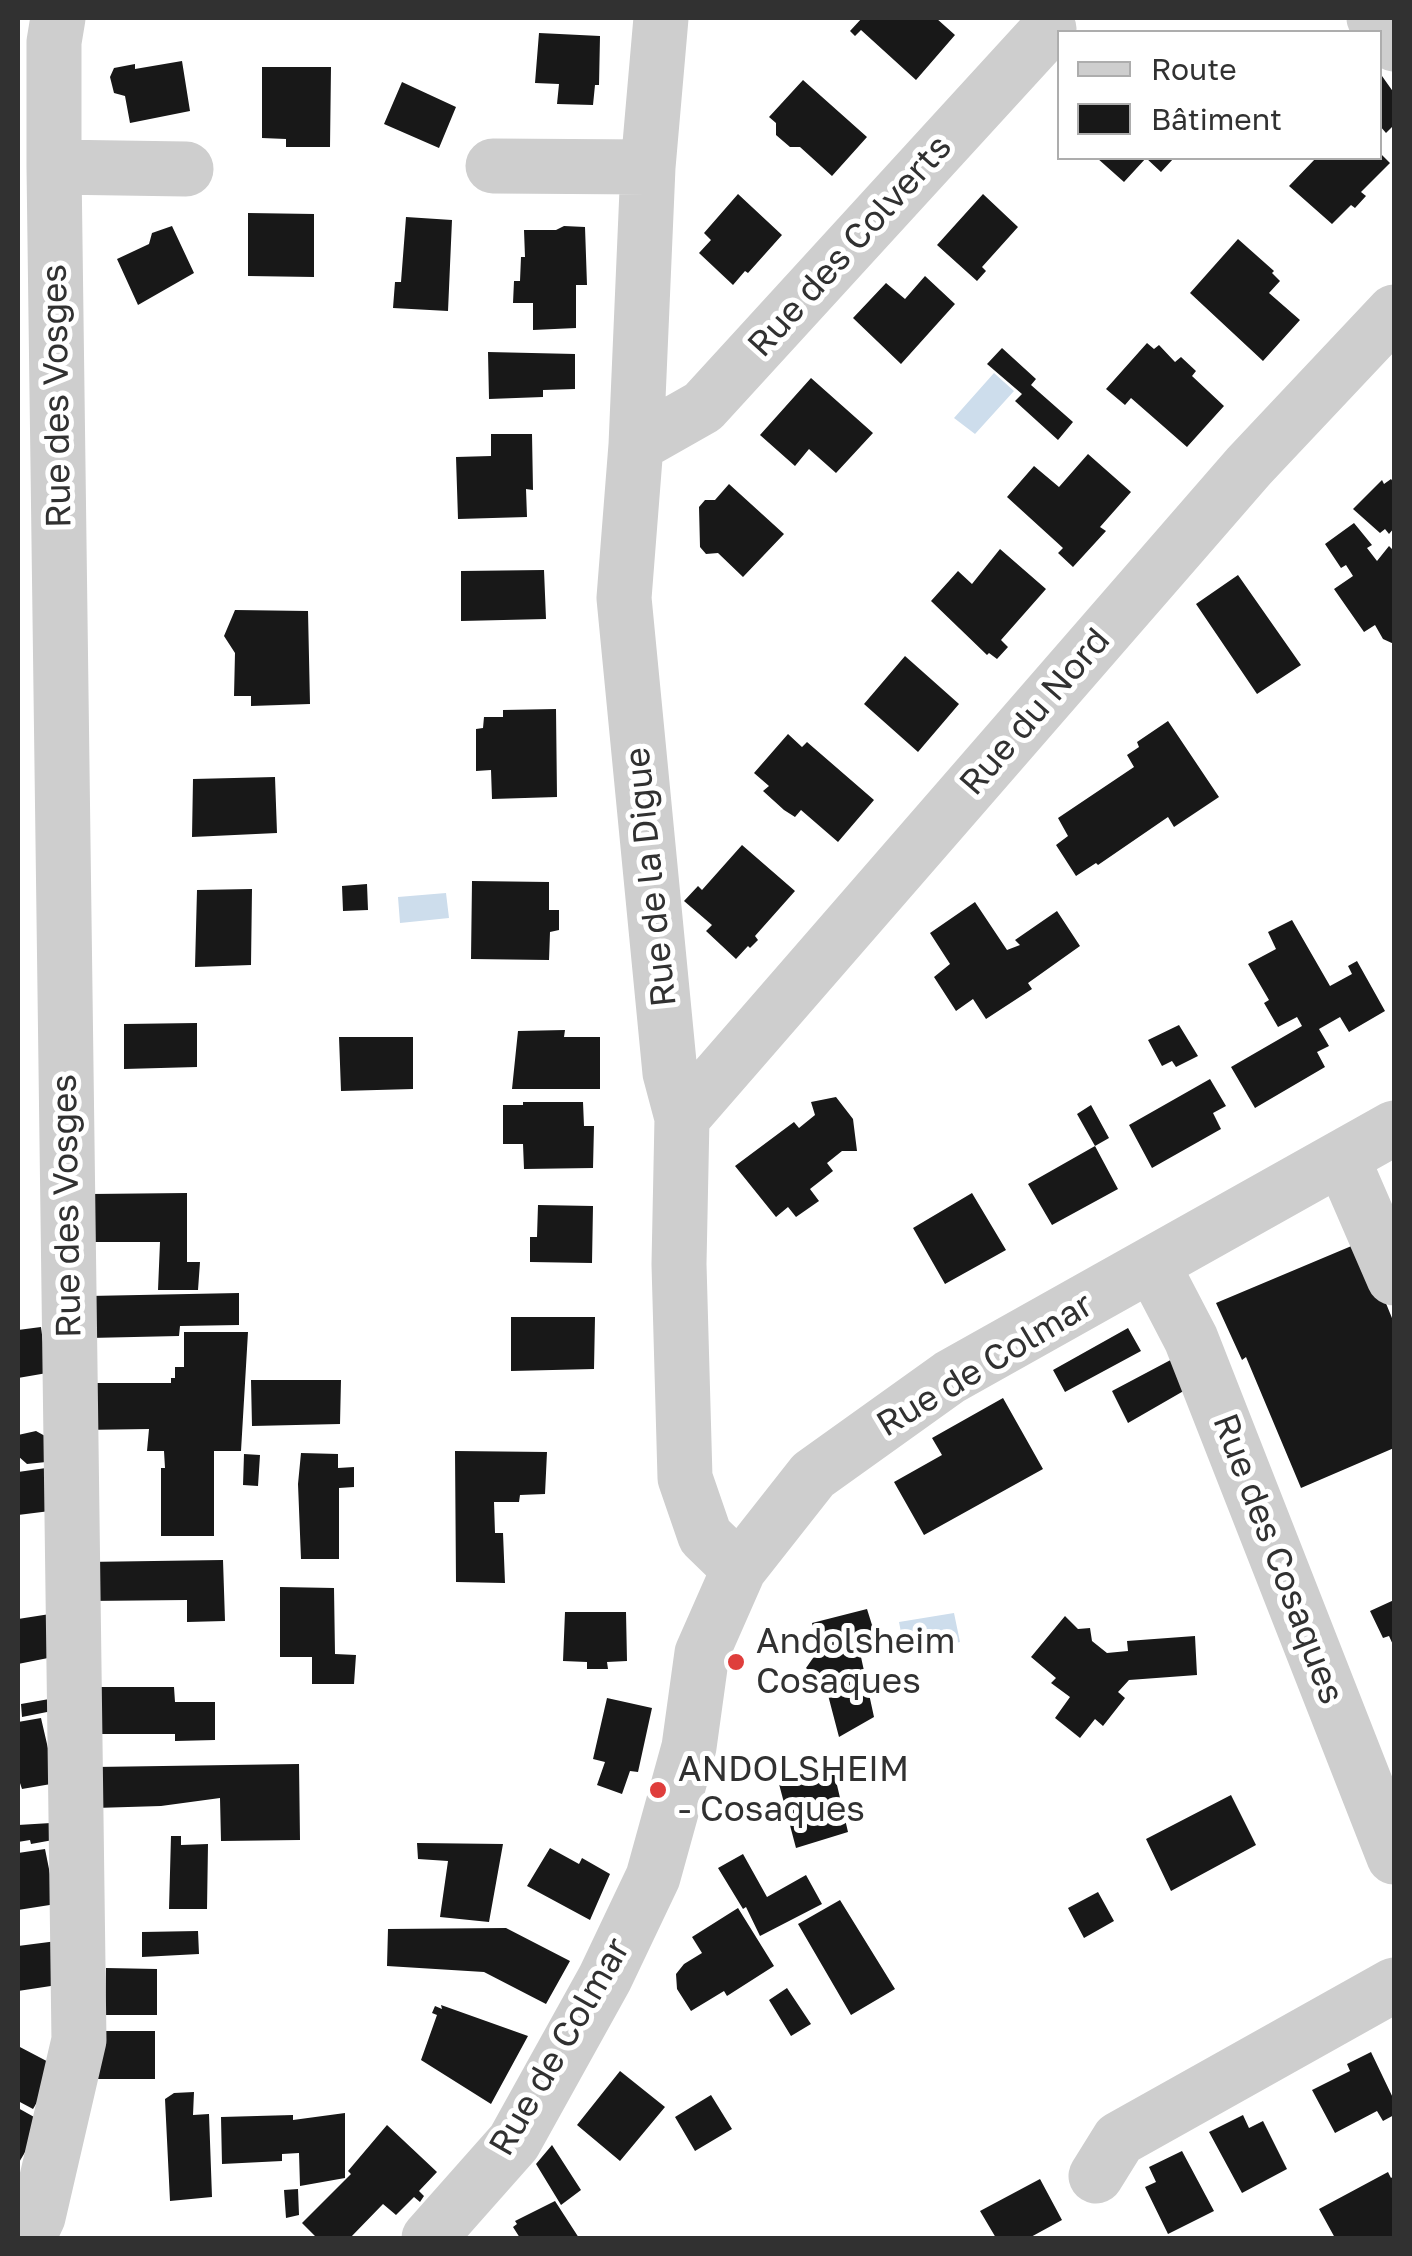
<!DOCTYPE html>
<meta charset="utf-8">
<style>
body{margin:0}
#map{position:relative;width:1412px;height:2256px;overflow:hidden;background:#fff;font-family:"Golos Text",sans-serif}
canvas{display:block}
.frame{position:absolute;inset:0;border:20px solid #313131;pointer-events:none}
.legend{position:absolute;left:1057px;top:30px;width:325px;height:130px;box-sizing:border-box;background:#fff;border:2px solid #adadad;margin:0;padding:12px 18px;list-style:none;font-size:30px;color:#313131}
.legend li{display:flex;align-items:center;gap:20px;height:50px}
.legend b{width:50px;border:2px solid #adadad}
</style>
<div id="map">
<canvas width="1412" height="2256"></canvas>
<div class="frame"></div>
<ul class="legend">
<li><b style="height:12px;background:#cecece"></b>Route</li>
<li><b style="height:28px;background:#181818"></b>Bâtiment</li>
</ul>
</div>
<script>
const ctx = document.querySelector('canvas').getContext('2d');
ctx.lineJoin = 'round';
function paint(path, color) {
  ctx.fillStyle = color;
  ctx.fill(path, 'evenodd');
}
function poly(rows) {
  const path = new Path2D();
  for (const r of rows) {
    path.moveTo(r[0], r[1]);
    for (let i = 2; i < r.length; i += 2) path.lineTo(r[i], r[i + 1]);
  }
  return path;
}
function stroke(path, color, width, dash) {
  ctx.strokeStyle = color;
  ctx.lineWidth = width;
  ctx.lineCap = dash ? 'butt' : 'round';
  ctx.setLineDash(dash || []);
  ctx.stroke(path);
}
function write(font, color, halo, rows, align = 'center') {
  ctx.font = font + ' "Golos Text",sans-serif';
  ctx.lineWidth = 10;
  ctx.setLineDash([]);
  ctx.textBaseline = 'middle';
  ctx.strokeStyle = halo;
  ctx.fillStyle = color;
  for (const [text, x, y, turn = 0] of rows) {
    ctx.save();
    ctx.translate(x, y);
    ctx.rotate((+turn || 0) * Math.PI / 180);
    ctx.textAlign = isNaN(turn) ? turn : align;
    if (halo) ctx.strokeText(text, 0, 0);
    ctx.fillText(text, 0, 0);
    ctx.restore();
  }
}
paint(poly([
 [994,373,1014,391,975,434,954,418],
 [446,893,449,918,400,923,398,897],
 [954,1613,960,1642,905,1653,899,1622]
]), '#cdddec');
paint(poly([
 [862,18,936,18,955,35,916,80,861,30,855,36,850,31],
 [539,33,600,36,599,85,595,85,593,105,557,104,559,84,535,83],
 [182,61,190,111,130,123,125,96,114,93,110,77,114,68,135,64,135,69],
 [262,67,331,67,330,147,286,147,286,139,262,138],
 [1382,76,1394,93,1394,125,1386,133,1380,126],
 [803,80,867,137,832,176,800,147,790,147,776,135,776,123,769,117],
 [402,82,456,107,439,148,384,124],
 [1380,153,1390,163,1361,192,1366,196,1355,208,1351,205,1332,224,1289,186,1316,158,1380,158],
 [1097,158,1174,158,1161,172,1146,158,1124,182],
 [738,194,782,235,748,273,745,271,733,285,699,253,711,240,704,233],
 [983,194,1018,227,982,267,986,271,977,281,937,245],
 [248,213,314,214,314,277,248,276],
 [406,217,452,220,448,311,393,308,395,282,401,282],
 [172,226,194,273,138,305,117,259,149,244,152,233],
 [564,226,585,227,587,285,576,285,576,328,533,330,533,303,513,303,514,281,520,281,521,257,525,257,524,230,556,230],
 [1238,239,1274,271,1272,273,1280,281,1269,293,1300,320,1263,361,1190,293],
 [925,276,955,304,901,364,853,318,886,283,905,299],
 [1147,343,1154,349,1159,345,1175,362,1181,357,1196,371,1192,376,1224,406,1187,447,1131,398,1125,405,1106,389],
 [1002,348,1036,379,1031,385,1073,422,1058,440,1015,401,1022,394,987,364],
 [488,352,575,354,575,389,543,390,543,397,489,399],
 [811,378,873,433,836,473,809,449,795,466,760,435],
 [491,434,532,434,533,490,526,489,527,517,458,519,456,457,491,456],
 [1088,454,1131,492,1100,527,1106,531,1073,567,1058,553,1063,548,1007,497,1034,466,1059,487],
 [1391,479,1394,483,1394,528,1389,534,1385,529,1380,533,1353,509,1382,480,1384,484],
 [729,484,784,534,743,577,718,553,706,554,700,547,699,507,705,500,715,500],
 [1354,523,1372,545,1367,548,1377,561,1389,546,1394,551,1394,644,1383,639,1375,625,1364,632,1334,589,1353,576,1346,565,1341,568,1325,544],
 [1000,549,1046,589,1001,640,1008,647,997,659,989,653,987,655,931,601,958,571,972,584],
 [544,570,546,619,461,621,461,571],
 [1238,575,1301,665,1257,694,1196,604],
 [235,610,308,611,310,704,251,706,251,696,234,696,235,653,224,636],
 [905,656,959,704,918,752,864,704],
 [556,709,557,797,492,799,491,770,476,771,476,729,483,728,484,717,503,717,503,710],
 [1168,721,1219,797,1174,827,1168,817,1098,865,1096,863,1076,876,1056,845,1068,836,1058,818,1134,767,1127,755,1139,747,1137,742],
 [788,734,802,747,807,742,874,800,838,842,801,810,795,817,784,810,763,791,769,786,754,773],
 [275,777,277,833,192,837,193,779],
 [742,845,795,891,755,936,758,940,750,948,748,946,736,959,706,931,712,925,684,901,698,886,702,890],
 [472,881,549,882,549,910,559,910,559,930,550,932,549,960,471,959],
 [367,884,368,910,343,911,342,886],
 [252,889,251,965,195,967,197,890],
 [975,902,1007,950,1020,945,1015,940,1057,911,1080,946,1028,983,1032,989,986,1019,973,999,956,1011,934,977,950,964,930,933],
 [1292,920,1330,986,1352,974,1348,966,1357,961,1385,1011,1349,1032,1340,1017,1319,1029,1329,1046,1317,1052,1325,1067,1255,1108,1231,1067,1302,1026,1297,1017,1278,1027,1264,1003,1269,1000,1248,964,1276,949,1268,932],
 [197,1023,197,1067,124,1069,124,1024],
 [1179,1025,1198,1056,1176,1067,1172,1061,1162,1066,1148,1040],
 [565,1030,564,1037,600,1037,600,1089,512,1089,518,1031],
 [339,1037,413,1037,413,1089,341,1091],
 [1210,1079,1226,1106,1213,1113,1221,1129,1152,1168,1129,1125],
 [836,1097,853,1119,857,1151,842,1151,827,1163,833,1171,810,1189,819,1201,796,1217,788,1207,776,1217,735,1166,794,1122,799,1128,815,1115,811,1102],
 [523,1102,583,1102,584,1126,594,1126,593,1168,524,1169,523,1144,503,1144,503,1105,523,1105],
 [1091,1105,1109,1138,1095,1146,1077,1114],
 [1095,1146,1118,1189,1052,1225,1028,1184],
 [187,1193,187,1262,200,1262,198,1290,158,1290,160,1242,89,1242,91,1194],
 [972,1193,1006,1250,945,1284,913,1228],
 [538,1205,593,1206,592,1263,530,1262,530,1237,537,1237],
 [1361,1242,1394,1323,1394,1448,1301,1488,1246,1357,1242,1360,1216,1303],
 [239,1293,239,1325,180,1326,179,1336,89,1338,89,1296],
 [511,1317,595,1317,594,1369,511,1371],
 [41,1327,47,1373,18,1378,18,1330],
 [1128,1328,1141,1351,1065,1392,1053,1370],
 [184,1332,248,1332,241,1451,214,1451,214,1536,161,1536,161,1468,165,1468,164,1451,147,1451,149,1429,81,1430,81,1383,171,1383,171,1378,175,1378,175,1367,184,1367],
 [1180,1355,1194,1385,1128,1423,1112,1391],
 [251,1380,341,1380,340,1424,252,1426],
 [1003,1398,1043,1469,924,1535,894,1482,942,1455,932,1438],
 [36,1431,45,1436,46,1462,27,1464,18,1456,18,1435],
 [455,1451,547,1452,545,1494,520,1495,519,1502,494,1502,495,1533,503,1533,505,1583,456,1582],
 [301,1453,338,1454,338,1468,354,1467,354,1487,339,1488,339,1559,301,1559,298,1484],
 [244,1454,260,1455,258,1486,243,1485],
 [46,1468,50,1511,18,1515,18,1472],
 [223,1560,225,1621,187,1622,187,1600,86,1601,85,1562],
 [280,1587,334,1588,335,1654,356,1655,354,1684,312,1684,312,1657,280,1657],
 [1394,1600,1394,1647,1389,1636,1383,1638,1370,1611],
 [867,1609,872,1625,877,1624,883,1652,861,1657,874,1717,839,1737,823,1676,818,1679,806,1668,818,1651,812,1623],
 [565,1612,626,1612,627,1661,607,1662,608,1669,587,1669,587,1662,563,1661],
 [50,1614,58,1656,18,1664,18,1619],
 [1065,1616,1078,1629,1090,1628,1092,1641,1107,1653,1128,1651,1127,1641,1195,1636,1197,1675,1129,1680,1118,1692,1125,1698,1103,1726,1095,1719,1080,1738,1055,1718,1070,1697,1051,1683,1056,1678,1031,1657],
 [92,1687,174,1687,175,1702,215,1702,215,1740,175,1741,175,1734,93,1734],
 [55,1698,57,1710,22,1717,21,1704],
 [607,1698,652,1708,638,1772,630,1771,622,1794,597,1785,605,1762,593,1759],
 [41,1718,53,1770,51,1784,22,1789,18,1777,18,1722],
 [299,1764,300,1840,221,1841,220,1798,161,1806,95,1808,95,1767],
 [833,1768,848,1832,796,1848,779,1784],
 [1231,1795,1256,1845,1171,1891,1146,1839],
 [51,1823,53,1840,31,1844,30,1840,18,1842,18,1825],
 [171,1836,181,1836,181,1845,208,1844,207,1909,169,1909],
 [417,1843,503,1844,489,1922,440,1917,448,1861,418,1859],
 [550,1848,579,1864,582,1858,610,1874,590,1920,527,1886],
 [45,1849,56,1904,18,1910,18,1853],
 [743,1854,767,1897,806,1875,822,1904,760,1936,746,1907,743,1909,718,1868],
 [1098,1892,1114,1921,1084,1938,1068,1908],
 [840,1900,895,1989,851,2015,798,1924],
 [738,1908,774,1966,727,1996,724,1991,691,2011,677,1989,676,1974,684,1964,702,1953,692,1937],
 [506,1928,570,1961,546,2004,484,1972,387,1966,388,1929],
 [198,1931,199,1954,142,1957,142,1932],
 [57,1941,64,1984,18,1991,18,1946],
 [106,1968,157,1969,157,2015,105,2015],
 [787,1988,811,2024,791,2036,769,2000],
 [441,2005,528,2036,491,2104,421,2060,437,2015,432,2013,435,2006,442,2009],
 [89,2031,155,2031,155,2079,88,2079],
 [18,2046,58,2067,33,2109,18,2101],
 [1371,2052,1394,2100,1394,2115,1383,2121,1377,2111,1335,2133,1312,2090,1350,2071,1347,2064],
 [620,2071,665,2107,620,2161,577,2125],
 [194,2092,193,2115,209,2114,212,2197,170,2201,165,2099,174,2093],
 [711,2095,732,2129,695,2151,675,2117],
 [18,2108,43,2122,18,2164],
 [345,2113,345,2178,300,2186,299,2153,282,2154,282,2161,222,2164,221,2117,293,2115,293,2120],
 [1243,2115,1249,2128,1263,2121,1287,2169,1242,2193,1209,2132],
 [387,2125,437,2172,419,2191,424,2196,420,2202,414,2197,396,2215,383,2204,350,2238,317,2238,302,2223,351,2174,348,2171],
 [552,2145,581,2190,561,2205,536,2164],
 [1182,2151,1214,2211,1168,2234,1145,2187,1156,2182,1149,2167],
 [1388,2172,1391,2178,1394,2176,1394,2238,1335,2238,1319,2209],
 [1040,2179,1062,2220,1029,2238,996,2238,980,2211],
 [298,2189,299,2215,286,2218,284,2190],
 [555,2201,579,2238,520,2238,513,2227,517,2224,515,2221]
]), '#181818');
stroke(poly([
 [661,18,648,167,636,445,624,598,670,1073,682,1118,679,1264,685,1478,705,1536,739,1569],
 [1374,18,1394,44],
 [493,166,648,167],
 [54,167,186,169],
 [636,445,703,407,1049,29],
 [682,1118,1249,466,1394,312],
 [1342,1158,1394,1278],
 [1153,1266,1191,1339,1394,1857],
 [1096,2176,1119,2139,1394,1985],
 [28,2238,38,2217,79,2040,54,167,54,42,58,18],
 [429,2238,514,2142,605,1978,653,1877,689,1747,702,1653,739,1569,813,1475,950,1377,1394,1128]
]), '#cecece', 55);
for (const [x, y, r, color] of [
 [736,1662,10,"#df3e3c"],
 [658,1790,10,"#df3e3c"]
]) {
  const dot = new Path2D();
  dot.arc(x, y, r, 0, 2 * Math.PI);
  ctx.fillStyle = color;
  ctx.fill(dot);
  stroke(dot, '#fff', 4);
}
write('35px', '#313131', '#fff', [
 ["Rue des Colverts",850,246,-48],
 ["Rue des Vosges",57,396,-91],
 ["Rue du Nord",1035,712,-49],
 ["Rue de la Digue",651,877,-96],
 ["Rue des Vosges",67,1206,-91],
 ["Rue de Colmar",985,1365,-31],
 ["Rue des Cosaques",1278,1559,69],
 ["Rue de Colmar",560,2047,-60]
]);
write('35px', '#313131', '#fff', [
 ["Andolsheim",756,1642],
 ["Cosaques",756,1682],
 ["ANDOLSHEIM",678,1770],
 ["- Cosaques",678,1810]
], 'left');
</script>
